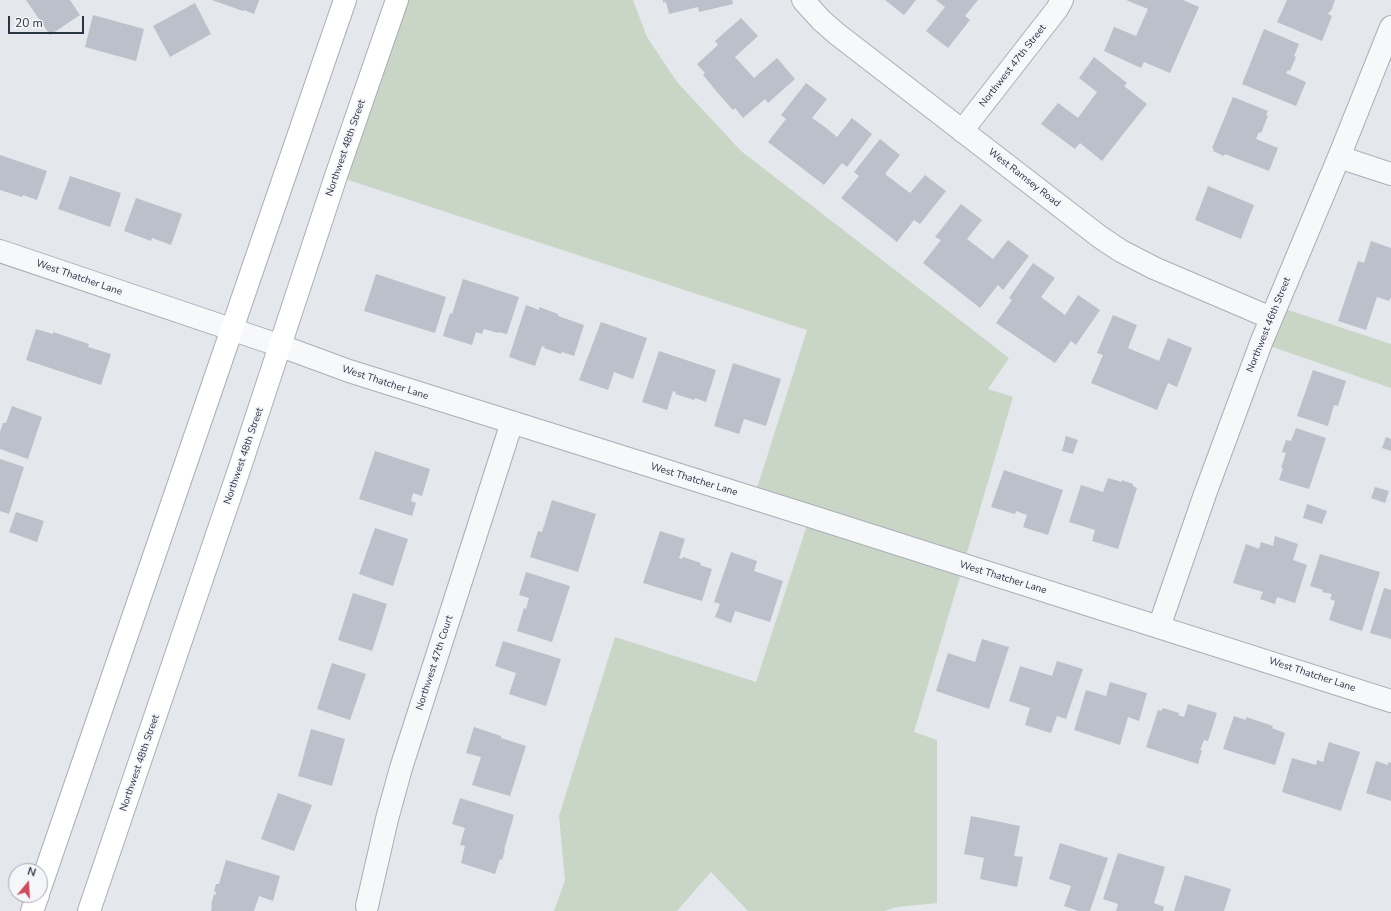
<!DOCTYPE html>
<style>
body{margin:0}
#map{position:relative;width:1391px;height:911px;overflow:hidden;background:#e4e7ec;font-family:"Nunito Sans",sans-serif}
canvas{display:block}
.north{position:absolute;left:8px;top:863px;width:40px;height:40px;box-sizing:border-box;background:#f4f6f9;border:1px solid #a4a8b1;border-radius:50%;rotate:18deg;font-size:11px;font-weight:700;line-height:16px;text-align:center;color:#2b3445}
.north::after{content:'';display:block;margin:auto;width:14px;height:18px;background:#d1495b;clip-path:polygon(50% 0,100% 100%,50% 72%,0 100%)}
.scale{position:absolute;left:8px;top:16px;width:76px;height:18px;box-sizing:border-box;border:2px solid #2b3445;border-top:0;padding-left:5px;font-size:12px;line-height:14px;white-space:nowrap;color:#2b3445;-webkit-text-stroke:3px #f4f6f9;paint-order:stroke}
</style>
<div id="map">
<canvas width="1391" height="911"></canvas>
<div class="north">N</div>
<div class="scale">20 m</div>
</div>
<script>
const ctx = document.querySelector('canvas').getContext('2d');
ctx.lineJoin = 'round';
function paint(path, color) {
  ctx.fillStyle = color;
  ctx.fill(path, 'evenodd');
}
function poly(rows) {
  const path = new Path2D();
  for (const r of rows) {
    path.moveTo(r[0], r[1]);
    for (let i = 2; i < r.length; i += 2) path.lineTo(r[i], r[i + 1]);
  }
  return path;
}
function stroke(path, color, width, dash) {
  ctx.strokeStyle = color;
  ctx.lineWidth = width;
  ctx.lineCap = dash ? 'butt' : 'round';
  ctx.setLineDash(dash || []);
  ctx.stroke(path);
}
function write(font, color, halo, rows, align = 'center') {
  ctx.font = font + ' "Nunito Sans",sans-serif';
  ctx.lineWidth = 3.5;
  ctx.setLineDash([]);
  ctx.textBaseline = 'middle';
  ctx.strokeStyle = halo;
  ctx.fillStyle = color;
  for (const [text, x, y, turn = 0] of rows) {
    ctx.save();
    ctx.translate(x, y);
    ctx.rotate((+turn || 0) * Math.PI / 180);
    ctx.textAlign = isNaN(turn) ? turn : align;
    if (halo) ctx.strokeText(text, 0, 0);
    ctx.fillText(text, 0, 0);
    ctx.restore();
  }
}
paint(poly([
 [397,0,633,0,647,37,677,82,741,151,1009,358,988,389,1013,397,914,732,937,740,937,903,897,907,884,911,748,911,711,872,677,911,554,911,565,880,559,816,615,637,756,682,810,516,754,498,807,330,336,176],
 [1276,306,1391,344,1391,388,1261,343]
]), '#c9d6c5');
paint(poly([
 [26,0,70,0,80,15,50,35],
 [212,0,259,0,254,14,244,10,243,11],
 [663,0,732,0,733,4,699,12,698,7,669,14,666,2,663,3],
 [885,0,916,0,904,15],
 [936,0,978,0,965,16,970,20,948,48,926,31,945,7],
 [1126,0,1183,0,1199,7,1170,73,1144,62,1141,68,1104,51,1114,27,1136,36,1148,9],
 [1287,0,1335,0,1331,11,1330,11,1328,14,1332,16,1322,41,1277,22],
 [195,3,211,34,170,57,153,26],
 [93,15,144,29,136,61,85,47],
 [741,18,758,36,735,57,754,78,777,58,795,79,768,103,765,99,743,118,735,108,733,110,717,92,703,75,705,73,697,64,718,45,715,41],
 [1264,29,1299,44,1294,56,1296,57,1290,71,1288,70,1286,73,1306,82,1296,106,1242,84],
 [1094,57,1127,83,1124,86,1147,104,1102,161,1080,143,1075,149,1041,124,1058,103,1078,118,1097,92,1079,78],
 [806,83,827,99,812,118,825,127,837,137,852,118,872,134,847,167,842,163,824,185,768,142,786,119,781,115],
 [1233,97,1268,111,1266,115,1268,116,1261,133,1259,132,1256,139,1278,148,1269,171,1225,154,1224,156,1213,151,1214,149,1212,148],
 [880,139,900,155,885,174,910,193,925,175,946,191,920,224,914,220,897,242,841,198,859,176,854,172],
 [0,155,47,171,37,200,23,195,22,197,0,190],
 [70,176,121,193,110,227,58,209],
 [1208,186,1254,205,1241,239,1195,220],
 [136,198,182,214,171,245,152,238,151,241,124,231],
 [961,204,982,220,967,239,993,259,1008,240,1029,256,1003,290,998,285,980,308,923,263,941,240,935,237],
 [1371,241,1391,248,1391,297,1389,301,1377,297,1366,330,1338,321,1358,261,1364,263],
 [1033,263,1055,278,1041,297,1065,315,1078,295,1100,310,1076,345,1071,341,1055,363,996,323,1012,300,1009,298],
 [376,274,446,297,435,333,364,311],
 [463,279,519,297,507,334,498,332,498,333,484,329,482,334,476,332,472,345,443,336,450,313,452,314],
 [526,305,539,310,539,307,558,314,558,316,584,325,574,356,562,352,561,354,544,348,545,347,542,346,535,366,509,357],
 [1113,315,1137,325,1128,348,1159,361,1168,338,1192,348,1177,387,1168,383,1157,410,1091,383,1103,355,1097,353],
 [601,322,647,338,633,379,614,372,608,390,579,380],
 [36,329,53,334,53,332,89,344,88,347,111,354,101,385,26,360],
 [659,351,716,370,706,402,695,398,694,400,675,394,676,392,673,391,667,410,642,402],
 [733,363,781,379,766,426,744,419,739,434,714,426],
 [1313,370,1346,381,1338,406,1334,405,1328,426,1297,416],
 [12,406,42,417,28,459,0,449,0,432,3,423,6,423],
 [1296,428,1326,438,1309,489,1279,480,1283,468,1281,468,1286,453,1282,452,1286,440,1291,441],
 [1066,436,1078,440,1073,454,1062,451],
 [1386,437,1391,439,1391,451,1382,448],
 [375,451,430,469,422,496,413,493,411,501,416,503,412,516,359,499],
 [0,459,24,467,9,514,0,511],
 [1004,470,1063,490,1048,535,1023,527,1027,515,1016,511,1015,514,991,507],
 [1108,478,1122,482,1122,480,1133,484,1133,486,1137,488,1118,549,1092,541,1095,530,1069,522,1081,485,1103,492],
 [1375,487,1389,491,1385,503,1371,498],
 [552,500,596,514,578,572,530,557,538,531,542,532],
 [1307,504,1327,511,1322,524,1303,518],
 [16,512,44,521,37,542,9,532],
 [375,528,408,539,393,586,359,574],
 [660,531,685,539,679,558,682,559,683,557,701,563,700,565,712,569,702,601,643,583],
 [1275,536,1298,544,1293,560,1307,565,1295,603,1277,597,1275,604,1260,599,1263,592,1233,583,1246,544,1259,549,1261,542,1273,546],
 [731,552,757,561,754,571,783,581,770,622,735,611,731,623,715,617,720,604,714,602],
 [1320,554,1380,572,1362,631,1329,620,1335,601,1330,599,1332,594,1322,592,1323,590,1310,586],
 [526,572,570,586,552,642,517,631,524,608,526,609,529,598,519,595],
 [1384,588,1391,590,1391,639,1370,633],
 [353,593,387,604,372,651,338,640],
 [982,639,1009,647,989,709,936,691,948,653,975,662],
 [503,641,561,659,546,706,509,694,516,673,495,666],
 [1057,661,1083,669,1066,719,1057,716,1051,733,1025,725,1030,708,1009,701,1020,666,1052,676],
 [332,663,366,674,350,720,317,709],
 [1110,682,1147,693,1139,721,1128,717,1120,745,1074,730,1086,690,1106,696],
 [1188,704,1217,713,1208,741,1204,740,1200,750,1202,750,1198,764,1146,747,1158,710,1161,711,1163,708,1179,713,1178,715,1184,717],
 [1234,716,1246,720,1246,717,1273,726,1272,728,1285,733,1275,765,1223,749],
 [474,727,501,736,501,738,526,746,510,796,472,785,481,757,466,753],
 [311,729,345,739,332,786,298,776],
 [1329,742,1360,752,1341,811,1282,792,1292,758,1316,765,1317,760,1323,762],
 [1376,761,1388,765,1388,762,1391,763,1391,801,1366,793],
 [278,793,312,805,294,851,261,839],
 [460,798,514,815,504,850,505,850,502,860,500,859,495,874,461,863,465,846,460,845,465,828,452,824],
 [971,816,1020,826,1014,856,1023,857,1017,887,980,879,984,858,964,854],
 [1060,843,1108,858,1090,911,1078,911,1064,906,1071,886,1049,879],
 [1118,853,1165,867,1154,903,1164,907,1163,911,1116,911,1118,904,1103,899],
 [226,860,280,876,273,901,259,896,254,911,211,911,212,905,211,905,214,894,216,895,216,892,214,892,216,884,219,884],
 [1185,875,1231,889,1224,911,1174,911]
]), '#bbc0ca');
const street = poly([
 [803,0,821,20,837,34,1100,237,1121,251,1154,268,1271,318],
 [962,131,1057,9,1062,0],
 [1339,157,1391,174],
 [0,251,281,346,349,371,810,516,1391,701],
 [1159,627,1205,494,1261,343,1339,157,1391,27],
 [367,906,387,819,401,768,512,422]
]);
const secondary = poly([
 [40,888,345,0],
 [32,911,38,895],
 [89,911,240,467,336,176,397,0]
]);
stroke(street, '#a9aeb7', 24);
stroke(secondary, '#a9aeb7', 24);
stroke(street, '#f7f8fa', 22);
stroke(secondary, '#fff', 22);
write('10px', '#2b3445', '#f4f6f9', [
 ["Northwest 47th Street",1013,66,-52],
 ["Northwest 48th Street",346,148,-71],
 ["West Ramsey Road",1024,178,38],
 ["West Thatcher Lane",79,278,19],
 ["Northwest 46th Street",1269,325,-68],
 ["West Thatcher Lane",385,383,18],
 ["Northwest 48th Street",244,456,-71],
 ["West Thatcher Lane",694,480,17],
 ["West Thatcher Lane",1003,578,17],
 ["Northwest 47th Court",435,663,-72],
 ["West Thatcher Lane",1312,675,18],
 ["Northwest 48th Street",140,763,-71]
]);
</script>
